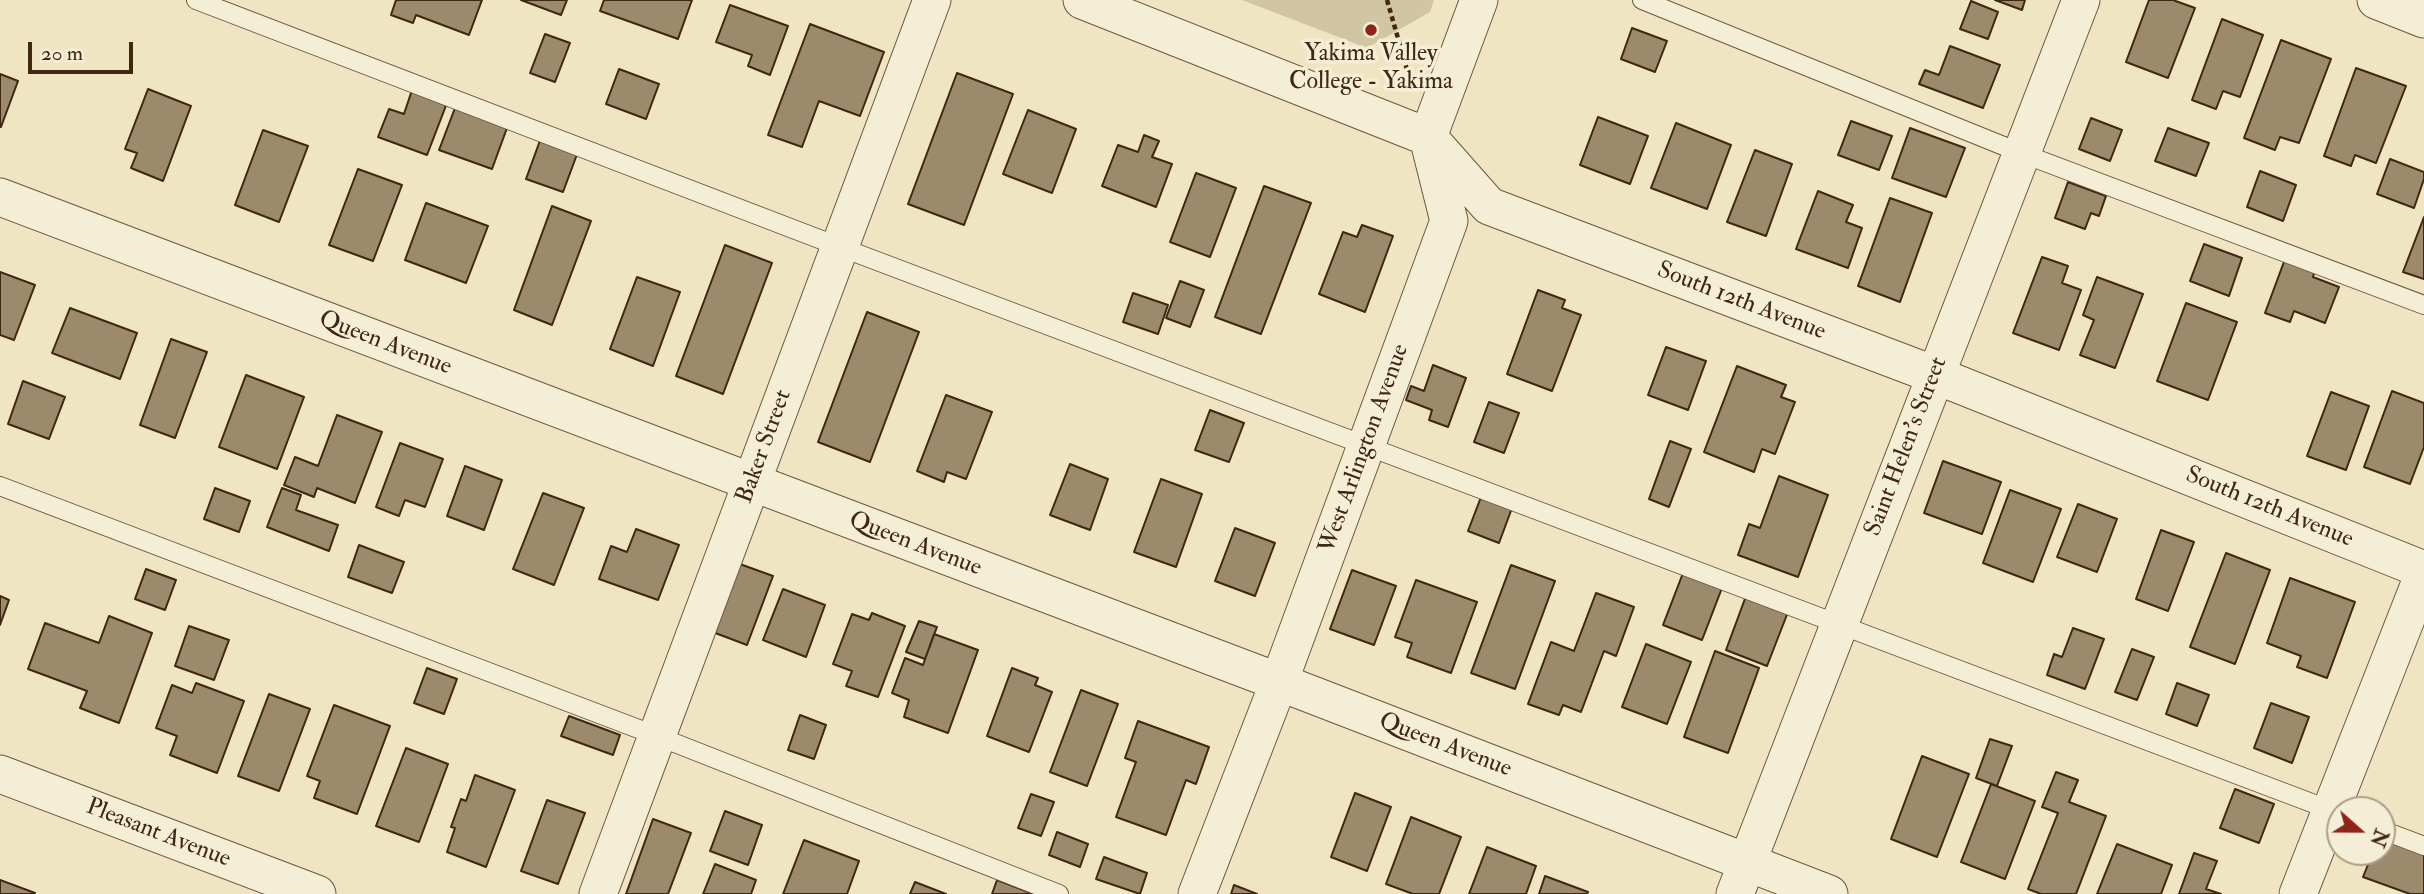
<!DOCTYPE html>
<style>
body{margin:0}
#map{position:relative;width:2424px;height:894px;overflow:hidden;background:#f0e5c2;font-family:"IM FELL Double Pica",serif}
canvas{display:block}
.north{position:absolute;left:2326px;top:796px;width:70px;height:70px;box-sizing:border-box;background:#f5eed7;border:2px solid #ad9e88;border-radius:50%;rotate:111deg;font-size:19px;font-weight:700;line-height:28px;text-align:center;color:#402711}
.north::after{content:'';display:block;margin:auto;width:24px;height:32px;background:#8f2418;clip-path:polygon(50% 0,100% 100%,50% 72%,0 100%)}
.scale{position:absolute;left:28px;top:42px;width:105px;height:32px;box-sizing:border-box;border:4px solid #402711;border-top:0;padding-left:9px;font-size:21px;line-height:24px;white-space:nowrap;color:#402711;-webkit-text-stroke:5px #f5eed7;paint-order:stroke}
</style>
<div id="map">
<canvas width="2424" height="894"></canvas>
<div class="north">N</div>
<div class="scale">20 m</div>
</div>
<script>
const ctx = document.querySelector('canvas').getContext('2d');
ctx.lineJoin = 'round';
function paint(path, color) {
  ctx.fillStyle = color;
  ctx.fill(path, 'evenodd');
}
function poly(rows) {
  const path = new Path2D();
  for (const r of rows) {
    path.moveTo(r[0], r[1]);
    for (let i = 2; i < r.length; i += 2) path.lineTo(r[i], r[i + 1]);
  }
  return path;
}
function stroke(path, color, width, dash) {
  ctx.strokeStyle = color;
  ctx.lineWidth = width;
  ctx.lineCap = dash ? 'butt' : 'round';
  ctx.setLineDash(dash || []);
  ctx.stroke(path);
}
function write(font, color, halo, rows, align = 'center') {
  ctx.font = font + ' "IM FELL Double Pica",serif';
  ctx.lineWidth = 7;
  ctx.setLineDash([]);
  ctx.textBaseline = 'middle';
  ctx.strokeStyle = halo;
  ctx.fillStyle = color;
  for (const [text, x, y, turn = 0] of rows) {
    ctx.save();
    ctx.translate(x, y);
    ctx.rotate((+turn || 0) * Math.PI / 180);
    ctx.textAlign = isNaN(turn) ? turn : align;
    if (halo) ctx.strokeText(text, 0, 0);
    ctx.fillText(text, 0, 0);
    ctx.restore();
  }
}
paint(poly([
 [1242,0,1434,0,1430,12,1367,48]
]), '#d2c5a4');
const building = poly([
 [396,0,482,0,469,35,416,15,413,23,391,15,396,0],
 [521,0,567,0,561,15,521,0],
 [604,0,692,0,678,39,600,11,604,0],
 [1995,0,2025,0,2022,10,1995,0],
 [2149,0,2173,0,2195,8,2168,78,2126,62,2149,0],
 [1971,1,1998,12,1988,39,1960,29,1971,1],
 [730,5,788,26,770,75,748,66,752,55,716,42,730,5],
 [2222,19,2263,35,2240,97,2223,91,2216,109,2192,100,2222,19],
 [810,24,884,52,860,116,819,101,802,147,768,135,810,24],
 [1632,28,1667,41,1655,72,1621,59,1632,28],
 [545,34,570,43,555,82,530,73,545,34],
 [2281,40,2331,59,2299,143,2280,137,2275,150,2244,138,2281,40],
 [1950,46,2000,65,1983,108,1919,84,1925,70,1939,75,1950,46],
 [2356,68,2406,86,2376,163,2355,155,2351,166,2324,156,2356,68],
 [619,69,659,84,646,119,606,104,619,69],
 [957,73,1013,94,964,225,908,204,957,73],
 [0,74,18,81,1,127,0,127,0,74],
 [148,89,191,106,163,181,131,168,137,153,125,149,148,89],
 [412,90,447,103,427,155,378,137,389,109,404,114,412,90],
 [455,108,507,128,492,169,439,150,455,108],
 [1028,110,1076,129,1052,193,1003,174,1028,110],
 [1598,117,1648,136,1630,184,1580,165,1598,117],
 [2091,118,2122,130,2110,161,2079,149,2091,118],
 [1851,121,1892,136,1879,170,1838,155,1851,121],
 [1676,123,1731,145,1707,209,1651,188,1676,123],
 [1910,128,1965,148,1946,197,1892,178,1910,128],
 [2168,128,2209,143,2196,176,2155,161,2168,128],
 [263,130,308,146,279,222,235,205,263,130],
 [542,135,579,149,563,192,526,179,542,135],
 [1144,135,1159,141,1152,157,1172,164,1156,207,1102,186,1118,145,1138,152,1144,135],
 [1755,150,1792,164,1766,236,1727,222,1755,150],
 [2390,159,2424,172,2424,179,2414,208,2377,194,2390,159],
 [358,169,402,185,373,261,329,245,358,169],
 [2260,171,2296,185,2283,221,2247,207,2260,171],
 [1196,173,1236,188,1210,257,1170,242,1196,173],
 [2068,182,2106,196,2099,216,2091,213,2085,229,2055,218,2068,182],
 [1264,186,1311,203,1261,334,1215,317,1264,186],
 [1818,191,1853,205,1846,222,1862,228,1848,268,1796,249,1818,191],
 [1890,198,1932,213,1900,302,1858,286,1890,198],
 [426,203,488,226,466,283,405,260,426,203],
 [552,206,591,221,552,325,514,310,552,206],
 [2424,217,2424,279,2403,272,2424,217],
 [1362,225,1393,236,1365,312,1319,294,1343,232,1357,237,1362,225],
 [2204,244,2242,258,2229,296,2190,281,2204,244],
 [725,245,772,263,723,394,676,376,725,245],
 [2042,257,2068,266,2062,283,2081,290,2059,350,2013,333,2042,257],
 [2285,259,2315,270,2313,277,2339,287,2325,323,2294,311,2290,322,2265,313,2285,259],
 [0,272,35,285,14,340,0,335,0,272],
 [637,277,680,292,653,366,610,349,637,277],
 [2097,277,2143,294,2115,368,2080,355,2094,320,2083,315,2097,277],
 [1180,281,1204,290,1190,327,1166,318,1180,281],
 [1538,290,1565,300,1562,308,1581,315,1552,391,1507,374,1538,290],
 [1133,293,1168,305,1158,334,1123,322,1133,293],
 [2186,303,2237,322,2208,400,2157,381,2186,303],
 [70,308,137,333,120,379,52,353,70,308],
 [867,312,919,332,870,462,818,442,867,312],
 [171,339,207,352,175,438,140,425,171,339],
 [1666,347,1706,361,1688,410,1648,395,1666,347],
 [1433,365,1466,378,1448,427,1429,420,1432,410,1406,400,1411,386,1424,391,1433,365],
 [1737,366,1786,385,1781,397,1795,402,1775,454,1762,449,1754,472,1704,452,1737,366],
 [246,375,304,397,277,469,219,447,246,375],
 [23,381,65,397,49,439,8,424,23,381],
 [2392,391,2424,403,2424,447,2410,484,2364,467,2392,391],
 [2331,392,2369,406,2346,470,2307,456,2331,392],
 [946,395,992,412,966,479,947,472,944,482,917,471,946,395],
 [1489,402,1519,413,1504,453,1474,442,1489,402],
 [1210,410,1244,423,1229,462,1195,450,1210,410],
 [337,415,382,432,355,503,317,488,314,497,284,485,295,457,318,466,337,415],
 [1670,441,1691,449,1669,507,1649,499,1670,441],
 [400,443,443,459,425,507,405,500,399,516,376,507,400,443],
 [1943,461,2001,482,1982,534,1924,513,1943,461],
 [1070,464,1108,479,1090,530,1050,515,1070,464],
 [465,466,502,480,484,530,447,516,465,466],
 [1779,476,1828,495,1798,577,1738,555,1749,524,1760,528,1779,476],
 [1161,479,1202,494,1176,567,1134,552,1161,479],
 [215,488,250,501,239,532,204,519,215,488],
 [282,488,301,495,296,510,338,525,329,551,267,527,282,488],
 [2010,490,2061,509,2033,582,1983,563,2010,490],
 [543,493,584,508,554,585,513,569,543,493],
 [1481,497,1512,508,1499,543,1468,531,1481,497],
 [2078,504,2117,519,2097,572,2057,557,2078,504],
 [1235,528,1275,543,1255,596,1215,581,1235,528],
 [636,529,679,545,658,600,599,579,611,546,627,552,636,529],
 [2161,530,2194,542,2168,611,2136,599,2161,530],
 [359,545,404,562,392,593,348,577,359,545],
 [2226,553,2270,570,2235,664,2190,647,2226,553],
 [737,563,773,576,747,645,710,631,737,563],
 [1511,565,1555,581,1515,689,1471,673,1511,565],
 [146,569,176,580,165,610,135,599,146,569],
 [1352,570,1396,586,1374,645,1330,629,1352,570],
 [1683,573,1722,588,1702,640,1663,625,1683,573],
 [2290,578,2355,602,2327,678,2297,667,2301,656,2267,643,2290,578],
 [1416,580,1477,602,1451,673,1407,657,1412,643,1395,637,1416,580],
 [783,589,825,605,806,657,763,640,783,589],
 [1596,593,1634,607,1616,656,1604,651,1581,712,1563,705,1559,715,1528,704,1551,642,1574,651,1596,593],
 [0,596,9,600,0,625,0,596],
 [1746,596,1788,612,1767,666,1726,650,1746,596],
 [872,613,905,626,878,697,846,686,852,671,833,664,852,614,869,620,872,613],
 [109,616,152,633,119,723,80,708,87,691,28,669,45,623,99,643,109,616],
 [919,621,937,627,925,659,906,652,919,621],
 [189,626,229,640,214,680,175,666,189,626],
 [2073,628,2104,639,2085,689,2047,675,2054,654,2062,657,2073,628],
 [934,634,978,650,948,733,904,717,909,700,892,693,905,658,923,665,934,634],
 [1646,644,1691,662,1667,724,1622,707,1646,644],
 [2132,649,2154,657,2137,700,2115,692,2132,649],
 [1715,651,1759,668,1728,753,1684,737,1715,651],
 [427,668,457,679,444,714,414,703,427,668],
 [1012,668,1038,678,1035,685,1052,692,1029,752,987,736,1012,668],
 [196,683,244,701,217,773,170,755,177,736,156,728,172,685,192,693,196,683],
 [2177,683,2209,695,2197,726,2166,714,2177,683],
 [1081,690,1118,704,1087,786,1050,772,1081,690],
 [269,694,310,709,279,791,238,776,269,694],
 [2271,703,2309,717,2292,763,2254,748,2271,703],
 [334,705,390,726,357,814,314,798,320,781,307,776,334,705],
 [800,715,826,725,814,759,788,750,800,715],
 [569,716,620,735,613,755,561,736,569,716],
 [1138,721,1209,747,1196,784,1186,780,1166,835,1116,817,1136,762,1125,758,1138,721],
 [1990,739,2012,746,1997,786,1976,778,1990,739],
 [406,748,448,764,419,842,376,826,406,748],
 [1922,756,1969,774,1937,857,1891,839,1922,756],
 [2056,772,2078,780,2069,802,2106,816,2076,894,2041,894,2028,889,2058,813,2042,807,2056,772],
 [475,775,515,790,486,867,447,852,455,828,451,827,461,799,466,801,475,775],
 [1991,784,2035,801,2005,879,1961,862,1991,784],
 [2235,789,2274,804,2259,843,2220,828,2235,789],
 [1355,793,1391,807,1367,871,1331,857,1355,793],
 [1031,794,1054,802,1041,836,1018,828,1031,794],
 [547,800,585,813,558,884,521,871,547,800],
 [725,811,762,825,748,865,710,851,725,811],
 [1411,817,1461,837,1439,894,1413,894,1386,884,1411,817],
 [653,819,691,833,668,894,626,894,653,819],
 [1057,832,1088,844,1080,867,1049,855,1057,832],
 [2382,839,2424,854,2424,894,2410,894,2363,877,2373,852,2382,852,2382,839],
 [804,840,859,861,847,894,783,894,804,840],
 [2117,844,2172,865,2161,894,2097,894,2117,844],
 [1487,847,1536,866,1526,894,1469,894,1487,847],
 [2194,853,2217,861,2206,889,2221,894,2179,894,2194,853],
 [1104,857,1147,873,1140,894,1096,879,1104,857],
 [715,864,756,880,751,894,703,894,715,864],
 [1545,876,1588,892,1587,894,1539,894,1545,876],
 [0,880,35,893,34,894,0,894,0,880],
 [997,880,1031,893,1031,894,992,894,997,880],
 [915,882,946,894,910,894,915,882],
 [1234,885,1257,894,1231,894,1234,885]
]);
paint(building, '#9c8a6d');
stroke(building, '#402711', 2);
const lane = poly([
 [196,0,840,247,2333,811],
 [1642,0,2021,153,2424,305],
 [0,486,657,736,1059,894],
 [2382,830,2424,846]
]);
const street = poly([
 [1082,0,1428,137,1489,206,1935,375,2424,570],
 [2376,0,2424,19],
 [0,197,1279,682,1829,894],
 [0,774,317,894],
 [598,894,932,0],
 [1197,894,1279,682,1449,221,1428,137,1479,0],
 [1735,894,2081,0],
 [2298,894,2424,573]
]);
stroke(lane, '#6c563d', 20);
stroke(street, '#6c563d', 39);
stroke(poly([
 [1387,0,1410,80]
]), '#402711', 4.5, [5, 3.5]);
stroke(lane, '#f5eed7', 18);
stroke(street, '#f5eed7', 37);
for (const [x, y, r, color] of [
 [1371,30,7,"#8f2418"]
]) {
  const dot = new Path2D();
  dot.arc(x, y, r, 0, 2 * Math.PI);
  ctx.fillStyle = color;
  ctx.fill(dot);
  stroke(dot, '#f5eed7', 2.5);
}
write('24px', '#402711', '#f5eed7', [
 ["Yakima Valley",1371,55],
 ["College - Yakima",1371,83]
]);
write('24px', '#402711', '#f5eed7', [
 ["South 12th Avenue",1741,302,21],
 ["Queen Avenue",385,344,21],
 ["Baker Street",765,447,-70],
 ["Saint Helen's Street",1907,447,-69],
 ["West Arlington Avenue",1365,449,-70],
 ["South 12th Avenue",2269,508,22],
 ["Queen Avenue",915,545,21],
 ["Queen Avenue",1445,746,21],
 ["Pleasant Avenue",158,834,21]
]);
</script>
